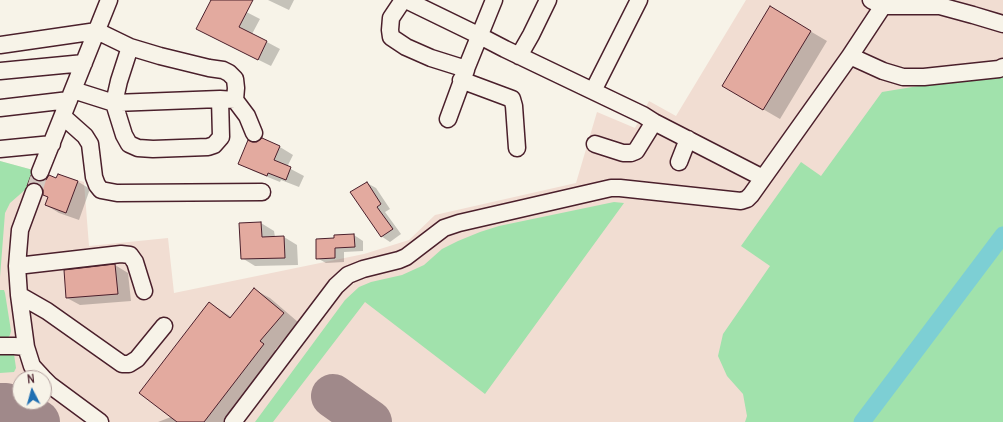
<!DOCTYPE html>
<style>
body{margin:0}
#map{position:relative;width:1003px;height:422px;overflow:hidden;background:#f7f3e8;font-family:Delius,sans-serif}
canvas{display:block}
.north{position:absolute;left:12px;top:370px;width:40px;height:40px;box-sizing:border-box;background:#f7f3e8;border:1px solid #b29e9c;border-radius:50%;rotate:354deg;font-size:11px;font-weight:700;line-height:16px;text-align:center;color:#4a1f2b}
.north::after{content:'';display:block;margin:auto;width:14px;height:18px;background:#1f6fb2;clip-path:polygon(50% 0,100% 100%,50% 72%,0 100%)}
</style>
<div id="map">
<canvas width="1003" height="422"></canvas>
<div class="north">N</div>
</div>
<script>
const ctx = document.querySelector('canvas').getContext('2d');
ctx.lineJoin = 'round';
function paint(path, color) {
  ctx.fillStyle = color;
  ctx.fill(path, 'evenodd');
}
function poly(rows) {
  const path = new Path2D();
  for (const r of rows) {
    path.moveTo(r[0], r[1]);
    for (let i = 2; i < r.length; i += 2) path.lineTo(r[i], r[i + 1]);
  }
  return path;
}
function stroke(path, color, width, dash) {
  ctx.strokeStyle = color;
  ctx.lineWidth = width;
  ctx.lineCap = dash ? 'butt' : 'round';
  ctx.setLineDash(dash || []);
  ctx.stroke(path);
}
paint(poly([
 [746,0,1003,0,1003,422,0,422,0,161,33,170,56,178,58,174,84,182,89,246,168,238,174,293,364,254,409,240,435,215,576,183,597,112,635,128,649,101,676,116],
 [20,378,44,378,44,402,20,402]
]), '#f1ddd2');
paint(poly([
 [1003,72,1003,422,745,422,747,416,743,394,727,376,718,356,723,334,770,266,741,246,801,162,821,176,882,92],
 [0,161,33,170,26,189,10,203,5,213,0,277],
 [614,202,624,203,485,394,365,302,273,422,255,422,345,300,359,287,371,282,402,275,424,265,442,249,458,241,480,232,499,226],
 [0,290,4,290,5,293,11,331,10,335,6,340,0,340],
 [0,351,14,354,16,368,14,372,0,373]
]), '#a1e2ac');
paint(poly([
 [209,0,223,0,260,19,252,34,280,49,271,66,210,36,211,1],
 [268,0,294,0,289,10],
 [786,17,827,41,780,119,723,86],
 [262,139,280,147,293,155,287,167,304,176,299,187,281,180,280,182,253,171,239,163,258,143],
 [32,176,42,182,57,179,77,181,90,189,79,220,59,213,46,205,49,197,44,191,41,192,28,185],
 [367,183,376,188,390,209,385,212,401,234,390,242,381,236],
 [261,223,274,231,275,237,284,237,297,245,298,265,255,266,242,258,240,224],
 [354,235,363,241,363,251,344,252,344,262,326,263,317,258],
 [115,265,128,273,131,301,80,305,67,298],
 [255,290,270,298,298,322,275,350,279,353,226,422,158,422,171,417,209,303,224,312,231,317]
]), '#0003');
stroke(poly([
 [862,422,1003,235]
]), '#7dcfd4', 17);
stroke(poly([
 [333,396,370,422],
 [0,405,6,405,14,407,38,422]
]), '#a0898a', 44);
const building = poly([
 [211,0,253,0,239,27,267,41,258,60,196,29,211,0],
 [770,6,811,31,763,110,722,86,770,6],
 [262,138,280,146,274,160,291,167,286,180,268,173,267,176,238,164,248,140,252,142,257,142,262,138],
 [58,174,78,181,66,213,45,205,48,197,43,195,43,190,41,186,37,183,33,183,27,186,31,175,33,178,36,181,41,181,46,180,49,175,56,178,58,174],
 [367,182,381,204,377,207,393,229,381,237,350,192,367,182],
 [261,222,262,237,284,236,285,258,241,259,239,223,261,222],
 [354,234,355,247,335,248,335,258,316,259,316,239,334,238,334,235,354,234],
 [115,264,118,294,66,298,64,270,115,264],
 [254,288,284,313,260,341,264,344,204,422,177,422,139,393,209,302,230,318,254,288]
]);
paint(building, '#e3aa9f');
stroke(building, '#4a1f2b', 1);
stroke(poly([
 [34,192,40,172]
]), '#d4c9c2', 16, [16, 8]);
const minor = poly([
 [403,0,391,18,390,30,391,37,406,47,431,58,466,69,494,0],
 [406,0,480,36,505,49,643,115,654,122,763,178],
 [883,6,940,6,973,15,1003,24],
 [0,45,97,31,130,47,160,56,209,68,223,70,229,73,235,79,236,88,235,100],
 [130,47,119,81,114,103,124,135,129,144,138,148,153,149,208,147,214,145,221,137,220,99],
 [519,56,531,35,548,0],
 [850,56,883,6,871,0],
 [0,71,84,63],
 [461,80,512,99,514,106,517,148],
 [73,90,114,103,220,99,235,100,247,116,254,133],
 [593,91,639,0],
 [0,108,69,100],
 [62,118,67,120,85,136,90,144,94,177,97,185,101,190,117,193,262,192],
 [448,119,466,70],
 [595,144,623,153,631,153,636,151,654,122],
 [0,149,52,144],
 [679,162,688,139],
 [40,172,109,0],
 [34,192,20,230,17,266,19,295,26,347,32,366,43,378],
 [17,266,121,254,130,255,135,262,144,291],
 [19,295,47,311,122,364,129,364,137,359,164,326],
 [0,346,14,346,26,347],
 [44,379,50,385,100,422],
 [233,422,336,286,348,275,363,269,399,260,406,257,444,228,459,223,611,188,620,188,741,201,747,199,751,195,850,56,883,71,903,77,924,77,999,69,1003,67]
]);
stroke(minor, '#4a1f2b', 19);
stroke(minor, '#f7f3e8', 16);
</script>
